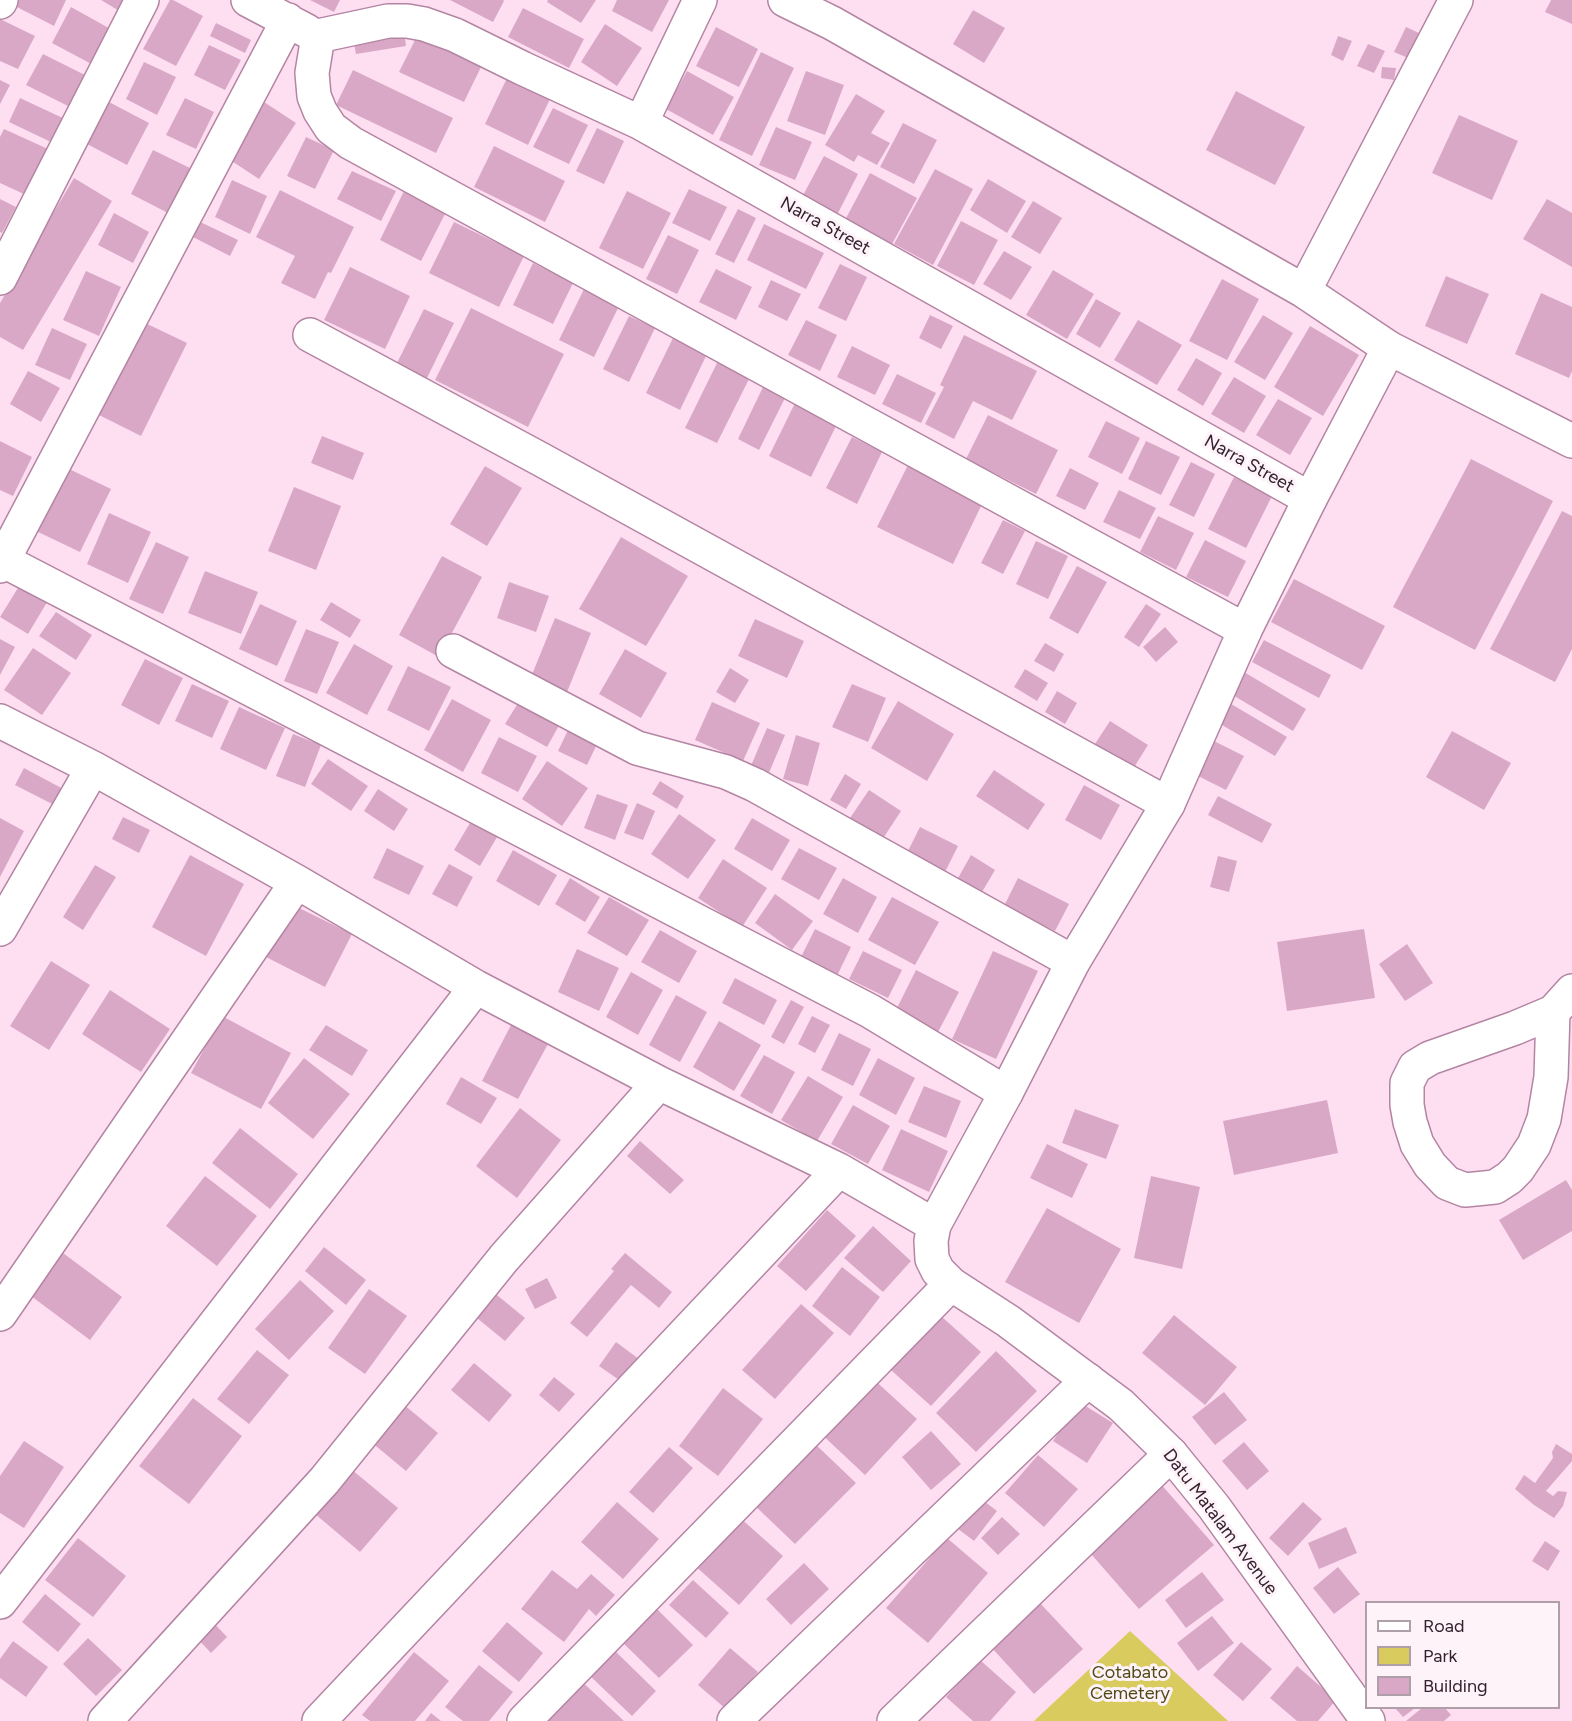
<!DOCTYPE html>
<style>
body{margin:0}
#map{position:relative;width:1572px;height:1721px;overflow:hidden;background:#fedff2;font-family:Figtree,sans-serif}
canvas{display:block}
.legend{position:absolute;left:1365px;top:1601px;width:195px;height:108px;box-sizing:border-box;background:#fef3f9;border:2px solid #ae9fa8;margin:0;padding:8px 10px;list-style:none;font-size:18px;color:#35222e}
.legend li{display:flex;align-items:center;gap:12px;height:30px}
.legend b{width:30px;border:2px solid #ae9fa8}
</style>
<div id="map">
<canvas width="1572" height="1721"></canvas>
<ul class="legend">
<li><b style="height:8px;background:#fff"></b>Road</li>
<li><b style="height:16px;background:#dacb5f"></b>Park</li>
<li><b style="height:16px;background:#daa8c7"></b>Building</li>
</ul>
</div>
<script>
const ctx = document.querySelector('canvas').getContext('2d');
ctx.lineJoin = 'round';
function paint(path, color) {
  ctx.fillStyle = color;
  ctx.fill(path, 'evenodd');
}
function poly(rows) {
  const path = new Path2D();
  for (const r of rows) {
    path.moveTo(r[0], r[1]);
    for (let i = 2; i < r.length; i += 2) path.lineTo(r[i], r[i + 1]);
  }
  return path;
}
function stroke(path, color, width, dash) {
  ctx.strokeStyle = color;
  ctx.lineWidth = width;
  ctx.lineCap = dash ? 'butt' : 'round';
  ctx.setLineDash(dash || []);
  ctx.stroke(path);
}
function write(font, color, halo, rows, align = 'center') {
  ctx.font = font + ' Figtree,sans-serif';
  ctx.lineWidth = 6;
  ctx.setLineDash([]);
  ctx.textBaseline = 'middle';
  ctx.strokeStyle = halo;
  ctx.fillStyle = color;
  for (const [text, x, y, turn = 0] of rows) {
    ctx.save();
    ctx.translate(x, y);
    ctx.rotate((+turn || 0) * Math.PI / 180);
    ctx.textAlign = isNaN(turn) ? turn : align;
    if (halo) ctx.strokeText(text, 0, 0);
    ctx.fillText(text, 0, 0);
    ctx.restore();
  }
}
paint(poly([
 [1130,1631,1228,1721,1034,1721]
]), '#dacb5f');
paint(poly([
 [15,0,66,0,54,26,13,5],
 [101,0,128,0,121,12],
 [170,0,173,0,203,16,176,66,143,49],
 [310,0,340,0,334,12],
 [450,0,503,0,504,1,493,22],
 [548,0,596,0,581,23,547,2],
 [617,0,669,0,652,32,612,11],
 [1551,0,1572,0,1572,24,1545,12],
 [71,7,116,32,97,67,52,43],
 [523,8,584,39,569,68,508,37],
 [973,10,1005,28,984,63,953,44],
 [0,19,35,36,18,69,0,61],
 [216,23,251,40,245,53,210,36],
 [403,23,406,46,356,54,352,32],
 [605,24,642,48,617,86,581,62],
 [716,27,758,49,739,87,696,66],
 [1406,27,1419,33,1408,58,1394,52],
 [417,36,481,67,464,102,399,72],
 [1338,36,1352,41,1343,61,1331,55],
 [1368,44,1385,51,1374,73,1357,66],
 [209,45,241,60,225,90,194,75],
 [761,52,794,68,752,156,719,140],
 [43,54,87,76,70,107,26,85],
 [144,62,176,77,157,115,126,99],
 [1382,67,1396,68,1394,80,1381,78],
 [353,70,453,118,436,153,336,105],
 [687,71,734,97,713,135,666,109],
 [806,71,844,85,825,135,787,121],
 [507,78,550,99,528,145,485,124],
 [0,80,10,85,0,104],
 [1236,91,1305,127,1275,185,1206,150],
 [856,94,885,111,871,133,890,143,877,165,858,155,854,162,825,145],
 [20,98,65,119,53,143,9,122],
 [185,98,214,112,196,149,166,135],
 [109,102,149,123,127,165,87,144],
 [264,102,296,123,259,179,227,158],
 [553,108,588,125,569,164,533,147],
 [1459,115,1518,141,1492,200,1432,173],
 [903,123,937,140,914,184,880,167],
 [776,127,812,142,795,180,759,165],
 [597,128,624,141,604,184,576,171],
 [4,129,48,149,26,195,0,183,0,137],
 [306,137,334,150,315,189,287,176],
 [494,146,565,181,545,222,474,187],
 [153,150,190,168,168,213,131,194],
 [824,156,858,174,836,217,801,199],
 [935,169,973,189,933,265,894,244],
 [352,171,396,191,381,221,337,199],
 [870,173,917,198,891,246,844,222],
 [74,178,112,201,23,350,0,337,0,303],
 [988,179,1026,201,1007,233,970,210],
 [232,180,267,196,250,234,215,217],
 [689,189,727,207,710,241,672,223],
 [280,190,354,227,331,273,328,272,315,299,281,283,295,256,256,237],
 [404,191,446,212,421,261,380,240],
 [627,191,671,213,643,269,599,248],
 [0,199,16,207,2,233,0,232],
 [1547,199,1572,213,1572,267,1523,239],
 [1033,201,1062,218,1040,254,1011,237],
 [738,209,756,218,734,263,715,254],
 [114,213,149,232,133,263,98,245],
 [196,220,238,240,230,256,189,235],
 [961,221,998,240,974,285,937,266],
 [454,222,524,256,499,307,429,273],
 [764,224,824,253,806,289,747,260],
 [668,235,699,250,677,294,646,279],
 [1004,251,1032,267,1011,300,983,284],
 [533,263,573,283,553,324,513,305],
 [840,264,867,277,846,321,818,308],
 [350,267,410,296,385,349,324,320],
 [716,269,752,287,736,320,699,302],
 [1053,270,1094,294,1067,339,1026,315],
 [86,271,121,287,99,336,63,320],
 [1446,276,1489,294,1467,344,1425,326],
 [1222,279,1259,299,1227,360,1189,341],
 [771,280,801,294,787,321,758,307],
 [585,287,620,304,594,357,559,340],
 [1541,293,1572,307,1572,371,1569,378,1515,354],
 [1096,299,1121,313,1100,348,1076,334],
 [471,308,564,354,528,427,435,380],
 [424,309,454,323,426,380,396,365],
 [930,315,953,326,941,349,919,338],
 [1263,315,1293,333,1265,380,1234,362],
 [629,316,655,328,629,382,603,369],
 [139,320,187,343,141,436,93,412],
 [806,320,837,335,820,371,788,355],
 [1138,320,1182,345,1157,385,1114,360],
 [1310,326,1359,355,1323,416,1274,387],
 [52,328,87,344,70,380,35,365],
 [964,335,1037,371,1012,420,973,401,954,439,925,424,944,387,940,385],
 [673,338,707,354,680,410,646,393],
 [852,346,890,365,875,395,837,377],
 [1196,358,1222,373,1203,406,1177,390],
 [718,361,750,377,717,443,685,428],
 [28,371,60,388,41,422,10,404],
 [897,374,936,393,921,423,882,404],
 [1234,377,1266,396,1244,433,1211,414],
 [763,387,785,398,759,450,738,439],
 [1278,399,1312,418,1290,455,1256,435],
 [796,401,838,422,811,477,769,456],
 [988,415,1058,450,1036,494,966,459],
 [1106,421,1140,438,1122,474,1088,457],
 [322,436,364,453,353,480,311,463],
 [852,437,882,452,857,504,826,488],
 [0,441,32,457,13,496,0,490],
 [1146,441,1180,457,1161,495,1128,479],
 [1471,459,1553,501,1475,650,1393,607],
 [1191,462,1215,474,1194,517,1169,505],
 [908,465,983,502,953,564,877,527],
 [485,466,522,488,487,546,450,524],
 [67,468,111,489,80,552,36,531],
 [1070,468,1099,483,1085,510,1056,496],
 [1234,477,1272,496,1246,548,1208,529],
 [294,487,341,506,316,570,268,551],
 [1119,490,1156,508,1140,539,1103,522],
 [1562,511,1572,516,1572,649,1555,682,1490,649],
 [109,513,151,532,128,583,87,564],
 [1158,516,1194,533,1176,570,1140,552],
 [1003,520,1025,531,1003,574,981,563],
 [621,537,688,576,646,646,579,609],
 [1205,540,1246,561,1228,597,1186,577],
 [1036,541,1068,556,1048,599,1016,584],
 [156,542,189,557,163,614,129,599],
 [442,556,482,577,439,657,399,635],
 [1077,566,1107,582,1078,634,1049,618],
 [205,571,258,592,241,634,188,613],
 [1294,579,1385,626,1362,670,1271,622],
 [509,582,549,596,536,632,497,618],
 [21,583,49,599,28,634,0,617],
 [331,602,361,620,350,638,320,620],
 [260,604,297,621,277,666,239,649],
 [1146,604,1161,614,1139,647,1124,637],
 [56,612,92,635,76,660,39,636],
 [555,618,591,633,567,692,531,677],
 [755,619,804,641,787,678,738,656],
 [1165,627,1178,642,1156,662,1143,647],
 [306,629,339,642,317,694,284,681],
 [0,639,15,647,0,675],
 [1264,640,1331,675,1319,698,1252,662],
 [1045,643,1064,654,1054,672,1034,661],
 [354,644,393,666,367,715,326,693],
 [33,648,71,673,42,715,4,690],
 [625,649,667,673,641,718,599,694],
 [145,659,183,678,159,725,121,705],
 [408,666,451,687,429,731,387,710],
 [730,668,749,680,735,703,716,692],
 [1025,669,1048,683,1037,701,1014,687],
 [1244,672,1306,709,1293,731,1231,694],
 [192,684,229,701,212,738,175,721],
 [852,684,886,698,868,742,832,727],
 [1057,691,1077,703,1065,724,1045,712],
 [1221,698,1287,737,1275,756,1210,718],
 [452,699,491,720,463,772,424,750],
 [520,700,561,722,547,747,505,724],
 [898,701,954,734,927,781,871,748],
 [712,702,760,723,743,761,695,740],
 [239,707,285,728,266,770,220,749],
 [1110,721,1148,745,1128,777,1089,753],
 [569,728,598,742,587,765,558,751],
 [767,728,785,735,768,775,750,768],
 [1452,731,1511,763,1484,810,1426,777],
 [293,734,321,745,305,787,276,776],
 [796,735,820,743,808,786,783,779],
 [499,737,537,756,518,792,481,773],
 [1210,739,1244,756,1226,790,1192,773],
 [328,759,368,786,351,811,311,784],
 [547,761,588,788,562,826,522,799],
 [24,768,67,791,58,807,15,785],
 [994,770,1045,804,1028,830,976,796],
 [845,774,861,784,846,809,830,800],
 [660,781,684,796,677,809,652,794],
 [1084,785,1120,805,1101,840,1065,820],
 [378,789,408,809,394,831,364,811],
 [869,790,901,811,882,840,850,818],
 [597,794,628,805,615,840,584,828],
 [1218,796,1272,824,1262,843,1208,815],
 [637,803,655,811,643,840,624,833],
 [477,811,503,827,480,866,454,850],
 [679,814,716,840,688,879,651,854],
 [123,817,150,830,139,853,112,839],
 [0,818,24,831,0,877],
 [752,818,790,840,772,871,734,849],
 [920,827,958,846,945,872,907,853],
 [387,848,424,866,409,895,373,878],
 [799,848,837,868,819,900,781,879],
 [513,850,557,875,539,906,496,881],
 [190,855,244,884,206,956,152,927],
 [971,855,995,870,982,892,958,878],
 [1218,856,1237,861,1229,892,1210,887],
 [723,859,767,888,742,927,698,898],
 [449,864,473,877,457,907,432,894],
 [95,865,116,877,83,930,63,917],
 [570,878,600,897,585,922,555,904],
 [843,878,877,897,858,933,823,914],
 [1018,878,1069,904,1055,931,1004,906],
 [775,894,813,921,792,950,755,923],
 [609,897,649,920,627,956,587,933],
 [892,897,939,922,915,965,868,940],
 [291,904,352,934,325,987,264,956],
 [815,929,851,947,836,978,799,961],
 [1364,929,1375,998,1287,1011,1277,942],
 [660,930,697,951,679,983,641,962],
 [1407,944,1433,983,1405,1001,1379,964],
 [577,949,619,968,599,1011,558,992],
 [863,951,902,970,888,998,849,979],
 [993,951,1038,971,996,1059,952,1039],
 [51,961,90,985,49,1050,10,1026],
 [916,970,959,992,936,1036,894,1014],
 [631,972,663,990,638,1035,606,1017],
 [735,978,777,1000,764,1025,722,1003],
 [110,990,170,1029,141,1072,82,1034],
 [676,995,707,1012,680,1062,649,1045],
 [791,1000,804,1007,784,1044,771,1037],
 [222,1016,291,1053,261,1109,191,1073],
 [812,1016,830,1025,815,1053,798,1044],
 [719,1021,761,1045,734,1091,693,1067],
 [326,1025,368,1050,352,1076,309,1050],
 [511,1025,548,1044,518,1099,482,1081],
 [839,1033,871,1049,853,1086,821,1070],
 [764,1055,795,1072,772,1114,740,1096],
 [304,1058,350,1094,313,1139,268,1103],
 [878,1058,915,1078,896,1115,859,1095],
 [808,1076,843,1097,817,1141,781,1120],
 [461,1077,497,1098,481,1124,446,1104],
 [924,1086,961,1101,946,1138,908,1122],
 [1327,1100,1338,1153,1234,1175,1223,1121],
 [853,1105,890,1126,868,1164,831,1144],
 [520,1108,561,1140,517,1198,476,1166],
 [1075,1109,1119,1125,1106,1159,1062,1143],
 [240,1128,298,1174,270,1209,212,1163],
 [901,1129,948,1151,929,1192,882,1170],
 [640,1141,684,1180,670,1194,627,1156],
 [1047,1144,1088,1164,1072,1198,1030,1178],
 [205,1176,257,1216,217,1266,166,1226],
 [1151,1176,1200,1187,1182,1269,1134,1258],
 [1566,1180,1572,1190,1572,1231,1523,1260,1499,1220],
 [1047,1208,1121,1249,1079,1323,1005,1282],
 [827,1210,856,1236,806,1291,777,1266],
 [873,1226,911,1261,883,1292,844,1258],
 [324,1247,366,1280,346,1305,305,1271],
 [63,1253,122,1297,90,1340,31,1296],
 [625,1253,672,1292,659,1308,631,1285,587,1337,570,1323,614,1271,611,1269],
 [842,1267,880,1297,850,1336,812,1306],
 [547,1278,557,1298,535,1309,525,1289],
 [300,1280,334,1311,289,1360,255,1329],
 [369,1289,407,1316,365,1374,328,1348],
 [492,1291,525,1318,505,1341,472,1314],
 [801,1304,834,1333,775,1399,742,1370],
 [932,1308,981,1352,931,1406,882,1362],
 [1174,1315,1237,1367,1205,1405,1142,1353],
 [616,1342,639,1359,622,1382,599,1366],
 [257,1350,289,1375,249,1424,217,1399],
 [996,1351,1037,1391,976,1452,936,1413],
 [474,1363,512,1395,489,1422,451,1390],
 [869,1375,917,1419,865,1475,817,1430],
 [554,1377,575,1394,559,1412,539,1395],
 [723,1388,763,1419,718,1476,679,1446],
 [1224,1392,1247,1420,1215,1445,1192,1417],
 [193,1398,242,1436,189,1504,139,1466],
 [397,1399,438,1433,406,1471,365,1437],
 [1079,1402,1113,1423,1087,1463,1053,1441],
 [931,1431,961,1464,931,1490,902,1457],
 [24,1441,64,1467,24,1528,0,1513,0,1476],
 [812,1441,856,1483,795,1544,751,1502],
 [1244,1442,1269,1471,1247,1490,1222,1461],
 [1556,1444,1572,1454,1572,1461,1546,1491,1553,1496,1558,1491,1567,1492,1563,1506,1554,1518,1534,1505,1515,1489,1524,1475,1535,1483,1553,1458,1552,1452],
 [669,1447,693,1468,653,1513,629,1492],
 [1038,1455,1078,1489,1044,1527,1005,1493],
 [345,1464,398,1508,360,1552,308,1508],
 [1160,1483,1214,1545,1139,1609,1085,1547],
 [976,1495,997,1511,974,1541,953,1525],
 [617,1502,659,1539,623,1579,581,1542],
 [1303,1502,1322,1519,1288,1556,1269,1538],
 [738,1516,783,1556,739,1605,694,1565],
 [1002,1517,1020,1534,998,1555,981,1538],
 [1346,1527,1357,1553,1319,1569,1308,1543],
 [78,1538,126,1576,93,1617,45,1580],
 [947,1538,988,1573,928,1643,886,1608],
 [1545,1541,1560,1551,1548,1571,1532,1561],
 [804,1563,829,1589,791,1625,766,1599],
 [1338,1567,1360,1594,1334,1614,1313,1588],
 [552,1570,577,1589,591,1574,615,1595,596,1616,589,1609,564,1642,521,1609],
 [1202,1572,1224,1600,1186,1628,1165,1600],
 [693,1580,729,1613,706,1638,669,1605],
 [45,1594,81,1624,58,1652,22,1622],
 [1039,1602,1083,1649,1034,1694,991,1647],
 [653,1605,693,1645,659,1678,619,1639],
 [1212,1616,1234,1643,1198,1671,1177,1643],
 [211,1620,227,1637,211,1653,195,1636],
 [507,1622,543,1653,519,1682,482,1651],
 [88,1638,122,1670,96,1696,63,1664],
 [13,1641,48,1667,26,1697,0,1678,0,1659],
 [1241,1642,1272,1669,1243,1701,1213,1675],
 [612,1648,656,1691,632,1716,587,1673],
 [730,1648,758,1672,726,1709,698,1685],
 [414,1652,449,1681,415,1721,370,1721,362,1715],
 [980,1660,1016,1692,990,1721,973,1721,946,1697],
 [479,1665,513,1692,489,1721,463,1721,445,1707],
 [1297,1666,1336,1700,1318,1721,1297,1721,1270,1698],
 [576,1676,624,1721,534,1721],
 [1395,1708,1415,1708,1403,1717],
 [1422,1708,1445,1708,1451,1715,1444,1721,1406,1721],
 [431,1713,441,1721,425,1721]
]), '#daa8c7');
const minor = poly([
 [248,0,307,31],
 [785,0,832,23,1304,291,1389,348],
 [0,2,1,0],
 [318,36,312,73,314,96,320,111,331,128,351,143,1245,630],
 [318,36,388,21,407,21,424,24,455,35,522,68,641,123,1310,499],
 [641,123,700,0],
 [0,278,142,0],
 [1304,291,1456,0],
 [310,335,542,460,1168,804],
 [4,561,870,1011,1006,1093],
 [0,566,288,20],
 [453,651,637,748,726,772,755,785,1073,962],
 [0,721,93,768,297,882,476,987,659,1083,839,1170,934,1225],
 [0,929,93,768],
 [1553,1012,1551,1077,1544,1119,1534,1145,1518,1169,1509,1178,1495,1187,1465,1190,1447,1183,1430,1165,1417,1144,1410,1122,1407,1105,1407,1083,1415,1067,1430,1058,1515,1028,1553,1012,1572,991],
 [0,1314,297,882],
 [0,1602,476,987],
 [105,1721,324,1481,504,1258,659,1083],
 [319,1721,839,1170],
 [524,1721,951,1284],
 [734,1721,1088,1380],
 [894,1721,1171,1454]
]);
const major = poly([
 [1368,1721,1214,1507,1171,1454,1121,1405,1008,1321,951,1284,938,1271,932,1259,931,1241,934,1225,1006,1093,1073,962,1168,804,1245,630,1310,499,1389,348,1572,441]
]);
stroke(minor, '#b485a3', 36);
stroke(major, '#b485a3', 36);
stroke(minor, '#fff', 33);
stroke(major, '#fff', 33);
write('18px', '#35222e', '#fef3f9', [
 ["Narra Street",825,226,29],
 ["Narra Street",1249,464,29],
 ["Datu Matalam Avenue",1220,1522,53]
]);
write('18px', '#514916', '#fef3f9', [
 ["Cotabato",1130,1673],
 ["Cemetery",1130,1694]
]);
</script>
